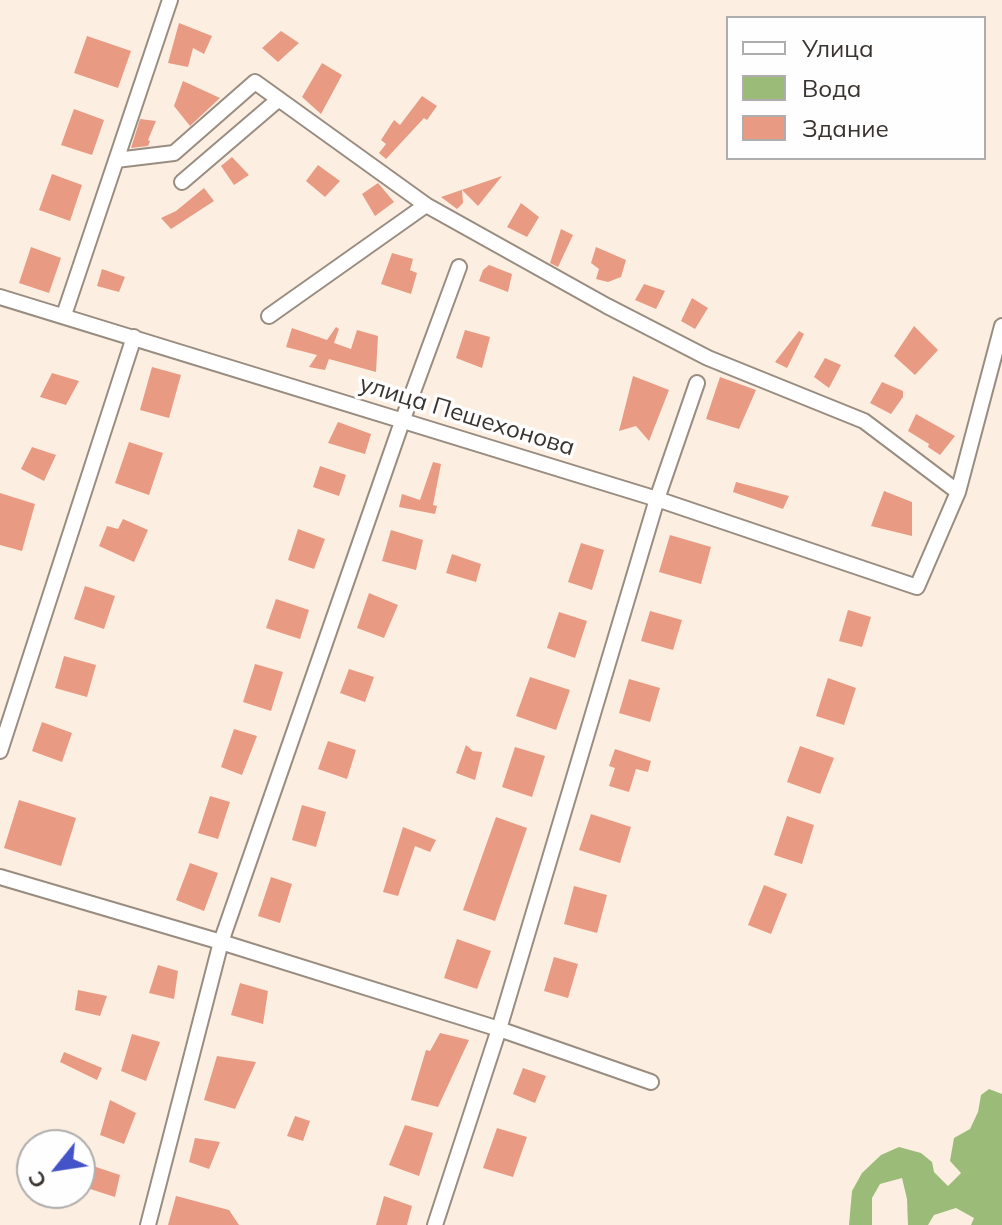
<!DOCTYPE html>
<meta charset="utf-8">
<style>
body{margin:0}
#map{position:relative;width:1002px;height:1225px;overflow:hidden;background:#fcefe1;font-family:Mulish,sans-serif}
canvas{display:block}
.legend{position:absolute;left:726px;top:16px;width:260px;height:144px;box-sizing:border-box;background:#fefefe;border:2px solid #afadab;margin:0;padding:10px 14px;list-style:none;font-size:24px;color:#39342f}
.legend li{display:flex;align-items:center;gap:16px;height:40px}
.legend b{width:40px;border:2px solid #afadab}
.north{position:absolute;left:16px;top:1129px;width:80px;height:80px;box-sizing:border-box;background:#fefefe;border:2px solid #afadab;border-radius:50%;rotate:240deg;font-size:22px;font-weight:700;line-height:32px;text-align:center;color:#39342f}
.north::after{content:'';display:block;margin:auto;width:28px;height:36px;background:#4454c8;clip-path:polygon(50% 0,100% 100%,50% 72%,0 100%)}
</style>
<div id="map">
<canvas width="1002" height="1225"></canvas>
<ul class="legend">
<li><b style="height:10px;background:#fff"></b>Улица</li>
<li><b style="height:22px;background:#9abc78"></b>Вода</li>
<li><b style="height:22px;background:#e89a83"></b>Здание</li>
</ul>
<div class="north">С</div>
</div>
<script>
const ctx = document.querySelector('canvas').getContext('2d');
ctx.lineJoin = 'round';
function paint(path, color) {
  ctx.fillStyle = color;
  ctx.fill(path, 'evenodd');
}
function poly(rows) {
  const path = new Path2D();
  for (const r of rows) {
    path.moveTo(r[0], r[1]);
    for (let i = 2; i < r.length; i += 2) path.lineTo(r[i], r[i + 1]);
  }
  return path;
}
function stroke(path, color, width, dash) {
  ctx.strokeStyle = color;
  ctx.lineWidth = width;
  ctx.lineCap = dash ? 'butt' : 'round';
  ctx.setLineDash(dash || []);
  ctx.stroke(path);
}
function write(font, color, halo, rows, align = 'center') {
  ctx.font = font + ' Mulish,sans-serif';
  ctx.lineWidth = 7;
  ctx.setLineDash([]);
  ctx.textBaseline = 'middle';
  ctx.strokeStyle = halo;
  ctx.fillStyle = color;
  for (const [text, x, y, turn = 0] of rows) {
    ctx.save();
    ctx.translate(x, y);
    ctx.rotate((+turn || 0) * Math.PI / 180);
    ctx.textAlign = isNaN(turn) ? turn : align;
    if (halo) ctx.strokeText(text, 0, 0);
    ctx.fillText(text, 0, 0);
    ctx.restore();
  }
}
paint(poly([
 [989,1089,1002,1094,1002,1225,971,1225,974,1218,956,1208,934,1215,928,1225,908,1225,907,1199,902,1178,880,1184,872,1198,872,1225,849,1225,852,1191,862,1173,881,1155,899,1147,921,1153,932,1162,934,1172,948,1186,961,1173,950,1161,954,1138,970,1129,978,1112,981,1095]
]), '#9abc78');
paint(poly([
 [179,23,212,36,204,54,193,48,188,67,168,63],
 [281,31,299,43,278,62,262,48],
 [87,36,131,51,118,88,74,73],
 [322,63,342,75,321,114,302,97],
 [183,81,220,98,190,126,174,106],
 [422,96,437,106,427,120,424,118,386,159,379,153,386,144,381,140,394,120,400,125],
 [74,109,104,120,92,155,61,145],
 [140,119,156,121,148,140,150,141,148,146,131,148],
 [232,157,249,175,234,185,221,166],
 [318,165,340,181,325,197,306,181],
 [52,174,82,185,70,221,39,210],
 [502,176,478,206,462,190,463,203,457,209,441,197],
 [378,183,394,202,375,216,362,194],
 [204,188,214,201,171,229,161,218,176,211],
 [521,203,539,217,527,237,507,227],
 [561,229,573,235,558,267,550,263],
 [31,247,61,258,49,293,19,283],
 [596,247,626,260,621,277,608,282,596,279,599,269,591,263],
 [392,253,413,259,410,270,417,273,411,294,381,284],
 [489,265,512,274,508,292,479,281,483,270],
 [102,269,125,277,119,292,97,286],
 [644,284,665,291,656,309,635,300],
 [692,298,708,308,695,329,681,321],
 [914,326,938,350,915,375,894,356],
 [336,327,339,329,334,343,351,349,357,330,378,336,376,372,329,359,325,370,309,367,317,355,286,347,292,328,327,340],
 [465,330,490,337,482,368,456,358],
 [799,331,804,334,787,368,775,362],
 [825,358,841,365,829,388,814,377],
 [152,367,181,375,169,418,140,410],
 [52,373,79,381,66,405,40,397],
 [633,376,669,390,649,441,636,426,619,431],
 [720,377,756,390,739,429,706,419],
 [882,382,903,391,903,397,891,414,870,403],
 [916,414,955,436,940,455,928,447,929,444,908,431],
 [338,422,371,434,365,454,328,443],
 [129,442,163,453,149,495,115,483],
 [32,447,56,455,44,481,21,469],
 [433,462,441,464,433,505,437,506,435,514,399,507,402,494,420,500],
 [320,466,346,475,339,496,313,487],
 [736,482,789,496,783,509,733,492],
 [884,491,912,502,912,536,871,526],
 [0,493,35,504,22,551,0,545],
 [123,519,148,530,134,562,99,546,107,526,118,529],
 [298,529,325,539,314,569,288,560],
 [391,530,423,540,416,570,382,561],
 [670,535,711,547,701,584,659,572],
 [581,543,604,550,592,590,568,582],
 [452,554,481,564,476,582,446,573],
 [85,586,115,596,104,629,74,619],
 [369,593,398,605,384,638,357,628],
 [276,599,309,610,300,639,266,628],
 [848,610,871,617,862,647,839,641],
 [650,611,682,620,673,650,641,641],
 [559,612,587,621,575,658,547,648],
 [64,656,96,665,87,697,55,688],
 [255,664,283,672,271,711,243,702],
 [349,669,374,677,365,702,340,693],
 [530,677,570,690,556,730,516,716],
 [828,678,856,688,844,725,816,716],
 [629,679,660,688,650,722,619,713],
 [42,722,72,733,62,762,32,751],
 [234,729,257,736,242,775,221,767],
 [328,741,356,750,347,779,318,769],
 [466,745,473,751,482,752,475,780,456,773],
 [800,746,834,758,820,794,787,782],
 [515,747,545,756,532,797,502,787],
 [615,749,651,761,648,772,636,769,629,792,609,786,615,768,609,766],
 [210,796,230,802,218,839,198,833],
 [19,800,76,818,61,866,4,848],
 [302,805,326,812,316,847,292,840],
 [591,814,631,827,620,863,579,850],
 [787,816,814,825,802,864,774,855],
 [496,817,527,828,495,921,463,910],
 [403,827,436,840,430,852,415,846,398,896,383,892],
 [190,863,218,873,204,911,176,900],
 [271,877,292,884,280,923,258,916],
 [764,885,787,894,771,934,748,925],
 [574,886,607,895,597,933,564,924],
 [457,939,491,951,477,989,444,978],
 [554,957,578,964,568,998,544,991],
 [158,965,178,971,174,999,149,993],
 [240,983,268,991,263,1024,231,1015],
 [78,990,107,996,100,1016,75,1010],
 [440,1033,469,1040,438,1107,411,1100,426,1050,430,1051],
 [132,1034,160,1042,146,1081,121,1071],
 [64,1052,102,1068,97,1080,60,1062],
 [217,1056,256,1062,235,1109,204,1100],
 [523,1068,546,1076,535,1103,513,1094],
 [110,1100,136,1113,124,1144,100,1135],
 [295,1116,310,1121,303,1141,287,1136],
 [405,1125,433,1133,419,1176,389,1165],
 [497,1128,527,1137,513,1177,483,1168],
 [195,1138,220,1142,209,1169,189,1162],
 [90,1165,120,1175,115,1197,81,1186],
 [176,1196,229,1210,239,1225,168,1225],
 [384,1196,412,1206,407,1225,376,1225]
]), '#e89a83');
const street = poly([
 [116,160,174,153,255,82,426,205,607,306,708,358,864,421,958,492],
 [182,182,279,99],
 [0,297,657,499,917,587,958,492,1002,326],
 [64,315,170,0],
 [269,316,426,205],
 [0,751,134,337],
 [0,877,221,942,499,1029,651,1082],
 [148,1225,221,942,403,419,459,267],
 [435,1225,499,1029,657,499,697,383]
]);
stroke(street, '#998d81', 18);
stroke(street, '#fff', 14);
write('24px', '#39342f', '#fefefe', [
 ["улица Пешехонова",467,416,17]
]);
</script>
